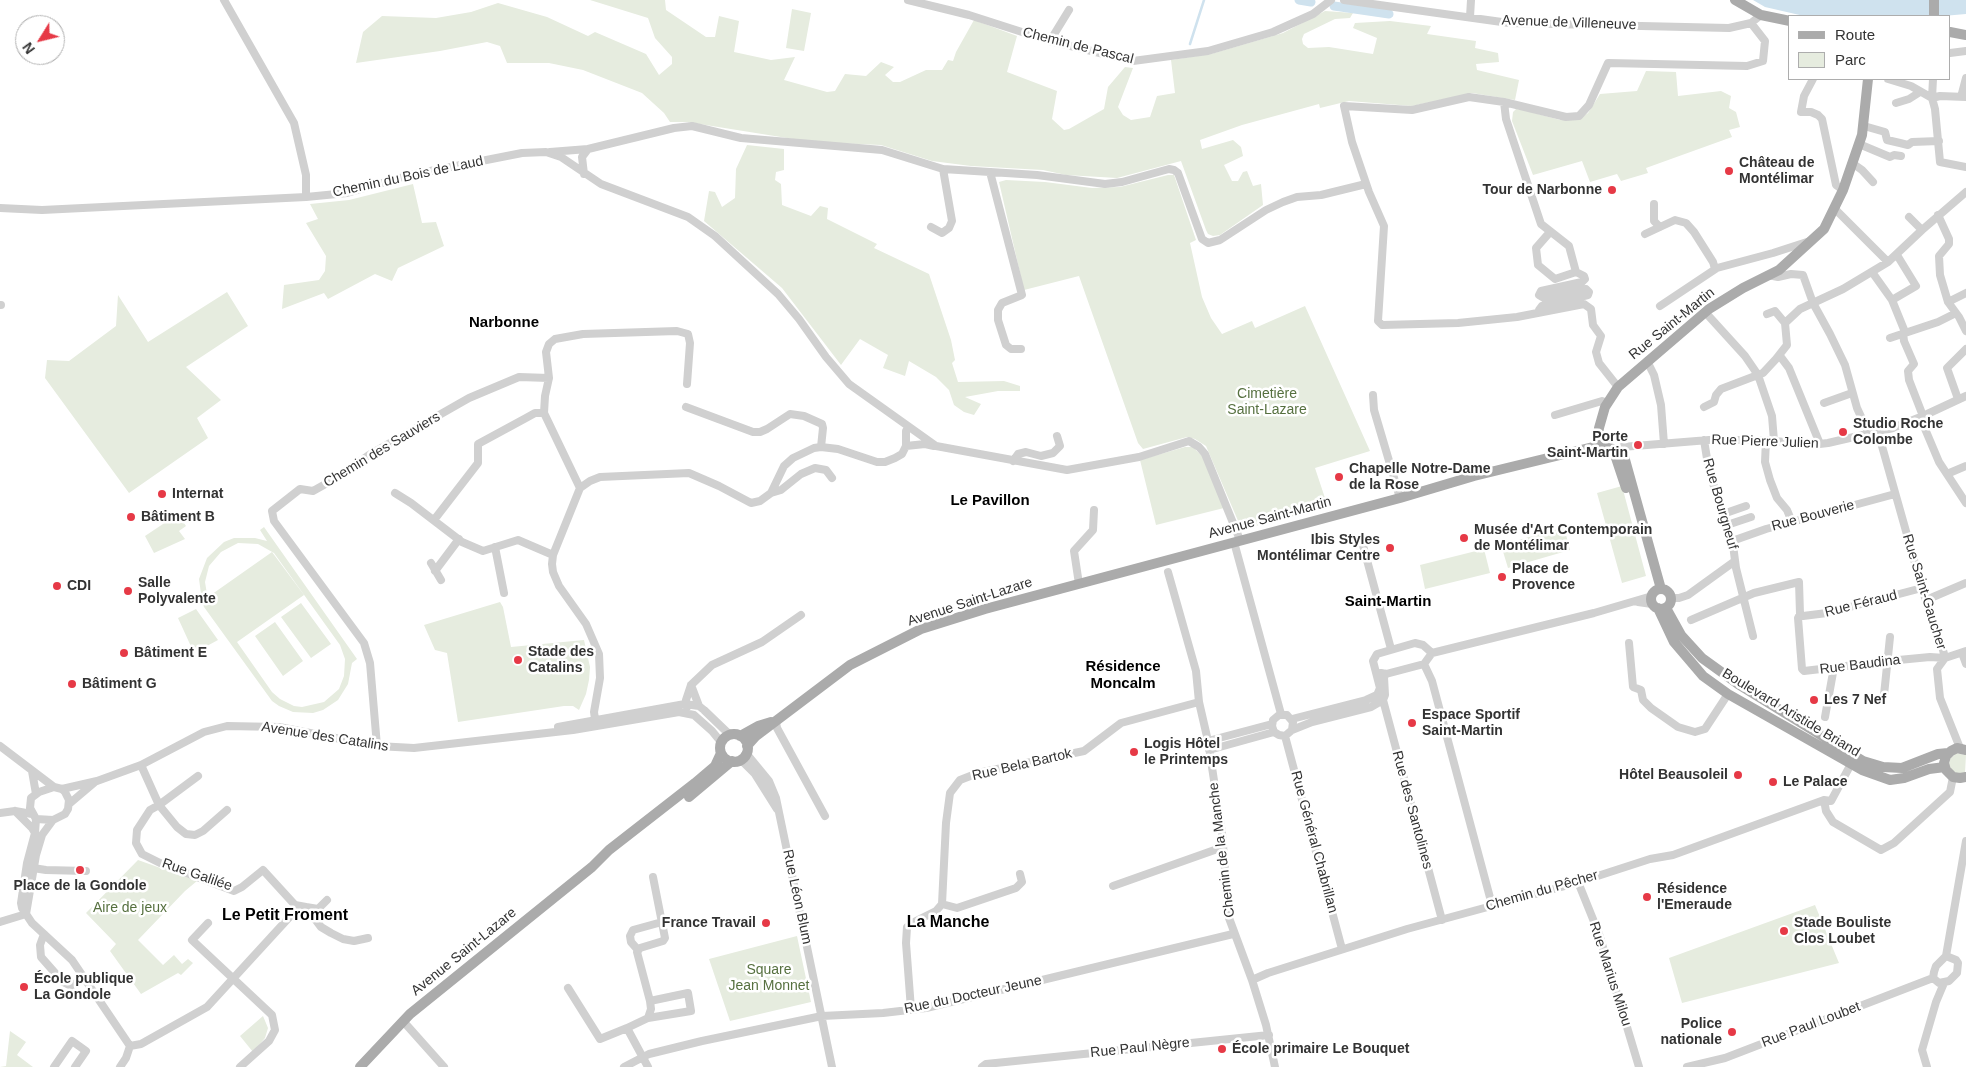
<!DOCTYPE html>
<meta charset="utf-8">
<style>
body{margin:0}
#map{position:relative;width:1966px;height:1067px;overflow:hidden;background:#fff;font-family:Arial,sans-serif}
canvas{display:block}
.legend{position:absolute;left:1788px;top:15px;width:162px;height:65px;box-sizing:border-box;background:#fff;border:1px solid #adadad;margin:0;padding:6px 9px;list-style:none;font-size:15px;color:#333}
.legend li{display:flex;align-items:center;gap:10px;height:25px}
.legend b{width:25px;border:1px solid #adadad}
.north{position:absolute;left:15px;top:15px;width:50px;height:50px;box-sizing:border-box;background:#fff;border:1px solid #adadad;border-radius:50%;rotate:234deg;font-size:14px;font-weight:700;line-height:20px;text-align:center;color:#333}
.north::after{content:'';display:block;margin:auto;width:18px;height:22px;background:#e63946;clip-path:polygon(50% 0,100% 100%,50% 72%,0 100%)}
</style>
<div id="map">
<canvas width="1966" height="1067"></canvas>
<ul class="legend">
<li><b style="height:6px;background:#ababab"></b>Route</li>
<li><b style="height:14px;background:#e6ecdf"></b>Parc</li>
</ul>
<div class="north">N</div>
</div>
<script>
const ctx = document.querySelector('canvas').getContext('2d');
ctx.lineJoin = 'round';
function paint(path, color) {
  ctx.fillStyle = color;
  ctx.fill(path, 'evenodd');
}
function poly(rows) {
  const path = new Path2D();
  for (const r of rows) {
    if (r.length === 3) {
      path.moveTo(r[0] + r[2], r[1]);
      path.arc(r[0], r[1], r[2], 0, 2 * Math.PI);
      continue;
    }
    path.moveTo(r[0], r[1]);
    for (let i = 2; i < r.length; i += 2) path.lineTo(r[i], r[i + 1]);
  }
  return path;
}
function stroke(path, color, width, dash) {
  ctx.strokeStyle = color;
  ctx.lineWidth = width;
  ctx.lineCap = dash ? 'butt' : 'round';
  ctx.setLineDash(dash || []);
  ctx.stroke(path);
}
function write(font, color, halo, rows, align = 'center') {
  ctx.font = font + ' Arial,sans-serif';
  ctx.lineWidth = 5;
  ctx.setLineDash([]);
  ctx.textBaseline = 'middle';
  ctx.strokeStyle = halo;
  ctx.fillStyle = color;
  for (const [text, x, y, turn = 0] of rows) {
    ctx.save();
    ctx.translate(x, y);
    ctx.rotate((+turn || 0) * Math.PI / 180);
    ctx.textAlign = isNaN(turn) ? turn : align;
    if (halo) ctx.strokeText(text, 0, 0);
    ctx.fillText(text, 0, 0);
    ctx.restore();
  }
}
paint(poly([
 [590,0,665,0,666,10,706,37,715,37,719,16,739,21,734,52,771,60,795,57,784,80,827,92,835,91,845,74,866,76,881,62,894,67,885,75,893,82,900,82,926,70,942,70,948,60,953,61,956,52,974,20,1017,36,1007,72,1057,91,1052,119,1064,130,1069,129,1104,109,1108,87,1125,67,1133,68,1118,107,1123,115,1131,120,1150,117,1157,96,1175,93,1171,60,1211,54,1283,33,1325,11,1353,13,1350,18,1335,19,1304,34,1302,39,1303,44,1308,48,1329,47,1373,54,1377,38,1353,28,1355,23,1390,21,1431,26,1427,34,1476,41,1475,48,1498,53,1499,62,1476,64,1477,70,1519,80,1515,100,1472,93,1412,106,1349,101,1320,108,1319,104,1242,125,1200,140,1202,149,1233,140,1241,147,1243,156,1224,165,1232,181,1238,181,1243,172,1247,171,1253,186,1261,184,1263,205,1220,235,1213,236,1208,234,1206,230,1181,161,1117,178,1066,175,1043,170,971,166,932,161,881,145,812,142,687,122,670,122,664,113,642,93,583,70,549,63,507,63,500,46,487,42,440,51,356,63,363,32,382,16,436,18,471,12,498,3,547,17,588,36,595,32,646,54,659,75,672,64,672,57,655,38,648,18],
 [792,9,811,13,804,51,786,48],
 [1646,71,1676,72,1678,96,1721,91,1731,96,1729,108,1736,112,1740,127,1729,130,1732,137,1646,168,1648,173,1621,181,1617,174,1590,182,1582,161,1533,175,1512,121,1513,112,1516,109,1523,110,1560,120,1581,118,1588,113,1600,94,1637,91],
 [747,145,784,149,784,170,776,172,775,180,781,184,782,205,811,216,820,206,828,208,827,219,877,244,874,248,929,274,951,340,955,360,952,363,958,382,1004,381,1020,386,1020,391,998,391,965,397,981,404,974,415,964,412,954,405,949,390,936,377,909,361,905,376,883,368,888,355,860,339,841,365,782,288,704,221,709,191,715,192,722,207,735,198,736,169],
 [1168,175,1174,175,1196,240,1190,243,1202,297,1211,318,1222,334,1252,321,1255,328,1305,306,1370,451,1315,468,1328,507,1244,529,1239,523,1206,446,1195,439,1187,437,1143,449,1138,443,1079,276,1024,290,999,182,1006,180,1045,182,1092,188,1120,187],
 [413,184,422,223,436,222,444,246,398,268,392,281,375,274,328,299,324,293,282,309,284,285,319,280,325,271,326,256,306,223,318,219,310,204,349,200],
 [227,292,248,326,186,367,221,400,197,418,208,438,129,493,45,378,47,360,69,361,116,326,118,295,148,342],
 [1185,447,1193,447,1203,457,1224,508,1156,525,1140,460],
 [1622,486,1646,576,1622,583,1597,493],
 [178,514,186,526,179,531,185,539,154,553,145,536],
 [264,527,357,659,352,663,348,684,338,700,323,710,313,713,293,712,279,706,272,701,204,607,202,601,199,579,207,558,224,542,234,538,255,538,267,541,260,530],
 [238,543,258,544,274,553,340,645,345,659,344,676,339,689,324,702,302,707,294,706,280,699,272,692,237,642,304,595,272,552,208,597,208,600,205,582,209,566,221,552],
 [1564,527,1570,550,1508,568,1501,545],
 [1484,549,1490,573,1425,589,1420,565],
 [500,602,503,607,511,647,584,640,590,667,589,680,586,694,579,710,573,706,564,706,458,722,447,653,435,650,424,625],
 [301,603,331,644,311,658,281,617],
 [196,609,218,640,194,653,178,618],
 [275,622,303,661,283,676,255,636],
 [1956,753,1966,755,1965,773,1959,774,1952,771,1949,764,1950,759],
 [138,860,197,881,185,891,138,940,163,965,174,955,182,964,188,959,193,963,181,975,178,973,141,994,110,951,116,944,86,913],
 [1815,905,1839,963,1682,1003,1669,958],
 [797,936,811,1002,730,1021,709,959],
 [263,1016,268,1028,265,1038,253,1052,240,1036],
 [10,1031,26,1042,17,1055,33,1067,0,1067,6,1066]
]), '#e6ecdf');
paint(poly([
 [1753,0,1966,0,1966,14,1943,16,1804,16,1765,7]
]), '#cfe2ee');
stroke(poly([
 [1190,44,1204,0]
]), '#cfe2ee', 2.5);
stroke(poly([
 [1299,0,1311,2],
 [1334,6,1389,14]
]), '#cfe2ee', 9);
stroke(poly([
 [224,0,294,123,306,175,306,197],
 [908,0,969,15,1050,41,1133,61,1208,51,1273,32,1313,14,1331,0],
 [1344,0,1509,23,1729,28,1751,23,1761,15],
 [1470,17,1471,0],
 [1050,41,1069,10],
 [1950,53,1966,51],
 [1813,79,1804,96,1801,112,1811,112,1818,115,1822,119,1836,185,1843,190],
 [1888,79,1911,86,1932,98],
 [1933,79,1932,98,1935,109,1940,162,1966,167],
 [1961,97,1966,78],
 [1932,98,1940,96,1966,97],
 [1504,102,1506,119,1541,224,1569,246,1576,272,1584,276,1585,279,1582,282,1541,291,1539,295,1544,298,1586,289,1589,292,1588,295,1542,306,1539,310,1539,312],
 [1896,103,1909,99,1920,92],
 [1864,126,1885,132,1887,140,1900,143,1908,145,1912,142,1939,141],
 [1859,144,1890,157,1894,155,1901,156],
 [550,152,588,149],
 [1852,163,1862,170,1873,182],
 [990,172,1022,295,1002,303,998,310,998,320,1006,345,1011,349,1021,349],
 [584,174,582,157,588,149,674,128,692,126,741,138,882,150,943,169,1037,175,1105,184,1122,182,1169,169,1174,170,1178,173,1202,239,1208,243,1220,240,1266,210,1283,202,1297,197,1321,195,1366,184],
 [1654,204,1654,221,1660,227],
 [0,208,42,210,306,197,347,193,410,175,522,153,546,152,561,157,601,184,688,217,715,236,778,294,799,319,826,357,849,384,936,446,1067,470,1139,457,1189,441,1199,447,1205,454,1240,540],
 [1835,209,1888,262],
 [1938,215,1949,239,1949,244,1939,256,1940,275,1948,302,1959,317,1966,331],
 [1909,217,1922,230],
 [931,227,942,233,949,228,952,221,943,169],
 [1550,232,1536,248,1538,265,1555,279,1576,272],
 [1645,234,1675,220,1686,223,1694,232,1713,262,1715,269],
 [1872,272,1892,300,1905,332],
 [1768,275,1778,277,1791,274,1803,275,1813,303,1830,334,1845,365,1857,408,1869,434],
 [1892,300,1916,286,1897,255],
 [1948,302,1966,293],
 [0,305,1,305],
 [1660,306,1717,268,1773,253,1810,241],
 [1705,312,1745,356,1758,375,1772,416,1774,441],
 [1767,314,1775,311,1785,323],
 [1785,323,1800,309,1843,289,1888,262,1922,230,1966,192],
 [1903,333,1904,341,1914,364,1908,371,1909,380,1923,416],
 [1890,338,1938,322,1956,313],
 [1780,356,1789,368,1820,444],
 [1647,361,1654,375,1661,405,1664,444],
 [1618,387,1599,363,1596,352,1601,336,1593,325,1591,309,1584,304,1517,317,1458,323,1382,325,1378,321,1384,226,1369,192,1352,142,1344,106,1412,110,1469,97,1504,102,1566,117,1579,116,1589,105,1608,63,1747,66,1763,61,1765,41,1751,23],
 [1373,395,1374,410,1400,498],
 [1958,399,1947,368,1966,349],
 [1824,403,1852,393],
 [686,407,753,432,760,432,767,429,790,414,804,416,822,424,823,428,821,447],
 [1704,407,1714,402,1716,395,1721,389,1763,373,1776,359,1787,345,1785,323],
 [1555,415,1602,401,1608,403],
 [1920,417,1939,462,1966,503],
 [1878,432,1924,595,1943,650,1945,658,1937,669,1940,698,1960,748],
 [1704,440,1709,471,1733,545,1736,568,1753,636],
 [1766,440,1765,462,1770,480,1777,498,1787,510,1792,522],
 [906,446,925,444,934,446],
 [1616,450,1622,447,1709,440,1766,440,1811,445,1828,443,1893,428,1923,416,1966,396],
 [1013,461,1018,454,1026,452,1041,456,1053,453,1060,446,1057,436],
 [1947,474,1966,466],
 [580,488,544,413,545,396,549,378,546,352,549,344,555,339,583,334,677,331,688,334,690,343,687,384],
 [395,493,411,503,462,542,483,551,518,540,553,555],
 [771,493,781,490,801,474,815,468,826,470,832,478],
 [1723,514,1746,506],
 [434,520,478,463,478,444,526,418,535,413,544,413],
 [1727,525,1751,517],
 [1361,538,1391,649],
 [1732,541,1766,529,1895,494],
 [1234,542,1281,714],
 [495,547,504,593],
 [431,563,441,580],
 [435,571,459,539],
 [1168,572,1196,671,1199,702,1208,741,1222,833,1229,918,1252,980,1266,1025,1275,1067],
 [1079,584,1074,551,1093,530,1094,510],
 [1671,598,1679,598,1688,595,1735,561],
 [1926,600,1966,583],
 [1638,602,1652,604],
 [1800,614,1803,616,1827,613,1922,588],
 [1691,620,1754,593,1799,582,1800,614,1798,618,1802,669,1804,671,1888,661,1930,657,1945,658,1966,651],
 [1629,643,1633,687,1641,690,1643,700,1651,708,1678,727,1695,732,1705,729,1728,694],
 [1432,653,1594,613,1652,596],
 [1962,653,1966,664],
 [1424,664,1432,681,1492,905],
 [1381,673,1386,674,1424,664,1432,653],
 [691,685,699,706],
 [1884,695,1890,637],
 [1383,700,1442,920],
 [687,707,686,700,691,685,712,665,762,642,801,615],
 [1825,717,1834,667],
 [1292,719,1366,700,1377,695,1380,688,1373,661,1377,654,1415,643,1423,645,1432,653],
 [776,722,777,728,825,816],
 [596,726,594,712,600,678,599,654,586,624,559,586,553,572,552,564,553,555,580,488,590,481,600,477,689,473,719,486,751,503,760,501,771,493,784,466,793,458,814,448,821,447,838,449,877,462,885,462,895,458,902,454,906,446,906,431,909,427],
 [558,727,685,704,699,706,704,710,730,735],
 [1292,730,1293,722,1287,715,1279,715,1273,720,1272,726,1274,732,1279,735,1285,736,1292,730,1312,722,1371,707,1383,700,1385,695,1384,677,1386,674],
 [1285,736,1342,949],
 [1208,741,1272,724],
 [0,746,54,787],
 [377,746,370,663,364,643,274,521,272,511,300,489,313,491,338,477,369,455,469,398,519,377,549,378],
 [1209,750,1274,732],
 [746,753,769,781,776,798,832,1067],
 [741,760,755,774,777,809],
 [141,765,159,805,150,810,137,830,136,843,142,854,160,863,234,891,242,887,263,870,295,905,306,907,321,927,331,933,343,939,354,941,368,938],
 [32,771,36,794],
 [198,776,159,805,177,827,186,834,195,835,203,831,227,810],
 [54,787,62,789,65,792,69,800,68,809,65,814,53,820,36,819,30,808,31,798,39,792,54,787],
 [62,789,97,781,141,765,204,732,227,726,279,727,377,746,414,748,573,730,679,712,694,715,712,731,721,742],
 [1824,800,1826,811,1833,822,1881,850,1894,843,1950,792,1953,777],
 [69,804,95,782],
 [15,811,32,828,35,833],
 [0,813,15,811,32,814],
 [36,819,35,833,27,863,21,903,22,908,32,923,72,960,130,1046],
 [33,868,46,870,86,871],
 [1578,882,1599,934,1639,1067],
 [1113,886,1223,847],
 [942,904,957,908,1016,888,1022,882,1020,874],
 [26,914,36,855,42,835,53,820],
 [0,922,26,914],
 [208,923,192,940,272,1015,275,1030,269,1041,240,1067],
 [44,934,40,945,41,957,63,982,71,986,84,978],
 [638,950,631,942,630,936,633,930,662,922],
 [1946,956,1966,841],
 [1946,956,1956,960,1958,963,1957,973,1949,981,1939,983,1933,978,1934,972,1936,966,1946,956],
 [1252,980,1268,973,1407,929,1576,883,1650,859,1673,855,1824,800,1831,801,1851,764],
 [568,988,600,1039,627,1028,648,1067],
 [911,1009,906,943,907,927,912,923,936,911,942,904,946,823,950,793,960,780,978,773,1084,751,1121,723,1199,702],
 [648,1018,651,1009,650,1001,637,952,640,948,663,941,665,938,653,877],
 [403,1021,444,1067],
 [627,1028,648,1018,691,1011,688,993,650,1001],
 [130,1046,141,1044,207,1007,295,911,306,907,318,909,327,900],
 [54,1067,72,1041,86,1051,75,1067],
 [120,1067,126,1058,130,1046],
 [624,1067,649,1054,702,1041,822,1016,883,1013,926,1008,1233,934],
 [982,1067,986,1064,1269,1035],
 [1687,1067,1725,1058,1933,978],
 [1927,1067,1922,1050,1936,1002,1944,983]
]), '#d0d0d0', 8);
stroke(poly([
 [1735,0,1761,15,1790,21],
 [1934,0,1934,16],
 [1950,32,1966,35],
 [1604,446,1598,436,1599,428,1605,407,1618,387,1709,309,1743,288,1779,270,1824,229,1843,190,1862,135,1868,79],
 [1616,450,1616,458,1626,488],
 [1661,599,10],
 [1658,608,1674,642,1703,676,1728,694,1862,770,1890,780,1904,778,1929,769,1945,767],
 [1666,608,1681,635,1702,658,1738,684,1863,761,1883,767,1902,768,1938,754,1948,753],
 [734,748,14],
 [740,736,758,726,771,722],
 [747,746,756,736,850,665,921,629,985,609,1400,498,1474,476,1593,447,1604,446,1616,450,1624,456,1661,589],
 [1966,750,1957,748,1951,751,1946,756,1944,763,1946,770,1953,777,1960,778,1966,777],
 [689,797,732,761],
 [360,1067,410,1014,592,867,609,850,695,783,715,766,721,753]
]), '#ababab', 10);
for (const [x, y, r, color] of [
 [1729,171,5,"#e63946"],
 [1612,190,5,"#e63946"],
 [1843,432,5,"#e63946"],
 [1638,445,5,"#e63946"],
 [1339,477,5,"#e63946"],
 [162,494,5,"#e63946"],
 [131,517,5,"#e63946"],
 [1464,538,5,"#e63946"],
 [1390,548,5,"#e63946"],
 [1502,577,5,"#e63946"],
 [57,586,5,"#e63946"],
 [128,591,5,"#e63946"],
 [124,653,5,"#e63946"],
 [518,660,5,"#e63946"],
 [72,684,5,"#e63946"],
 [1814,700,5,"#e63946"],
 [1412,723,5,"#e63946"],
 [1134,752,5,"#e63946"],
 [1738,775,5,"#e63946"],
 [1773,782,5,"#e63946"],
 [80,870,5,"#e63946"],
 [1647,897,5,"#e63946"],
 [766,923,5,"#e63946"],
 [1784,931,5,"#e63946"],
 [24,987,5,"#e63946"],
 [1732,1032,5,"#e63946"],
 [1222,1049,5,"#e63946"]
]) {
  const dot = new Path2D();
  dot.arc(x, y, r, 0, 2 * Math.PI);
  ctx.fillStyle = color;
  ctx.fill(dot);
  stroke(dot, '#fff', 2);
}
write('14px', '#333', '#fff', [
 ["Avenue de Villeneuve",1569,23,2],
 ["Chemin de Pascal",1078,46,14],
 ["Chemin du Bois de Laud",408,177,-12],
 ["Rue Saint-Martin",1672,324,-39],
 ["Rue Pierre Julien",1765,442,2],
 ["Chemin des Sauviers",382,450,-31],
 ["Rue Bourgneuf",1720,504,74],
 ["Rue Bouverie",1813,516,-15],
 ["Avenue Saint-Martin",1270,518,-15],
 ["Rue Saint-Gaucher",1924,592,73],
 ["Avenue Saint-Lazare",970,602,-18],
 ["Rue Féraud",1861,604,-14],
 ["Rue Baudina",1860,665,-7],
 ["Boulevard Aristide Briand",1791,713,31],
 ["Avenue des Catalins",325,737,9],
 ["Rue Bela Bartok",1022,765,-13],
 ["Rue des Santolines",1412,810,75],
 ["Rue Général Chabrillan",1314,842,75],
 ["Chemin de la Manche",1222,850,-97],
 ["Rue Galilée",197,875,19],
 ["Chemin du Pêcher",1542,891,-16],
 ["Rue Léon Blum",797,897,78],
 ["Avenue Saint-Lazare",464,952,-39],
 ["Rue Marius Milou",1610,974,72],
 ["Rue du Docteur Jeune",973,995,-12],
 ["Rue Paul Loubet",1811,1025,-21],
 ["Rue Paul Nègre",1140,1048,-6]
]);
write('bold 14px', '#333', '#fff', [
 ["Château de",1739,163],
 ["Montélimar",1739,179],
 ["Tour de Narbonne",1602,190,"right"],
 ["Studio Roche",1853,424],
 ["Colombe",1853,440],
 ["Porte",1628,437,"right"],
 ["Saint-Martin",1628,453,"right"],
 ["Chapelle Notre-Dame",1349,469],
 ["de la Rose",1349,485],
 ["Internat",172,494],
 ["Bâtiment B",141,517],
 ["Musée d'Art Contemporain",1474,530],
 ["de Montélimar",1474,546],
 ["Ibis Styles",1380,540,"right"],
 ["Montélimar Centre",1380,556,"right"],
 ["Place de",1512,569],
 ["Provence",1512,585],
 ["Salle",138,583],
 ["Polyvalente",138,599],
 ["CDI",67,586],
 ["Stade des",528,652],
 ["Catalins",528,668],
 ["Bâtiment E",134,653],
 ["Bâtiment G",82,684],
 ["Les 7 Nef",1824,700],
 ["Espace Sportif",1422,715],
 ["Saint-Martin",1422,731],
 ["Logis Hôtel",1144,744],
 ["le Printemps",1144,760],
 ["Hôtel Beausoleil",1728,775,"right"],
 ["Le Palace",1783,782],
 ["Place de la Gondole",80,886,"center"],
 ["Résidence",1657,889],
 ["l'Emeraude",1657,905],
 ["France Travail",756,923,"right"],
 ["Stade Bouliste",1794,923],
 ["Clos Loubet",1794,939],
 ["École publique",34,979],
 ["La Gondole",34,995],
 ["Police",1722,1024,"right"],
 ["nationale",1722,1040,"right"],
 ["École primaire Le Bouquet",1232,1049]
], 'left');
write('14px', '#56703f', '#fff', [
 ["Cimetière",1267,394],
 ["Saint-Lazare",1267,410],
 ["Aire de jeux",130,908],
 ["Square",769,970],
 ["Jean Monnet",769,986]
]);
write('bold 15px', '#000', '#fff', [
 ["Narbonne",504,323],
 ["Le Pavillon",990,501],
 ["Saint-Martin",1388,602],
 ["Résidence",1123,667],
 ["Moncalm",1123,684]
]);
write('bold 16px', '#000', '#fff', [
 ["Le Petit Froment",285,916],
 ["La Manche",948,923]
]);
</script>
